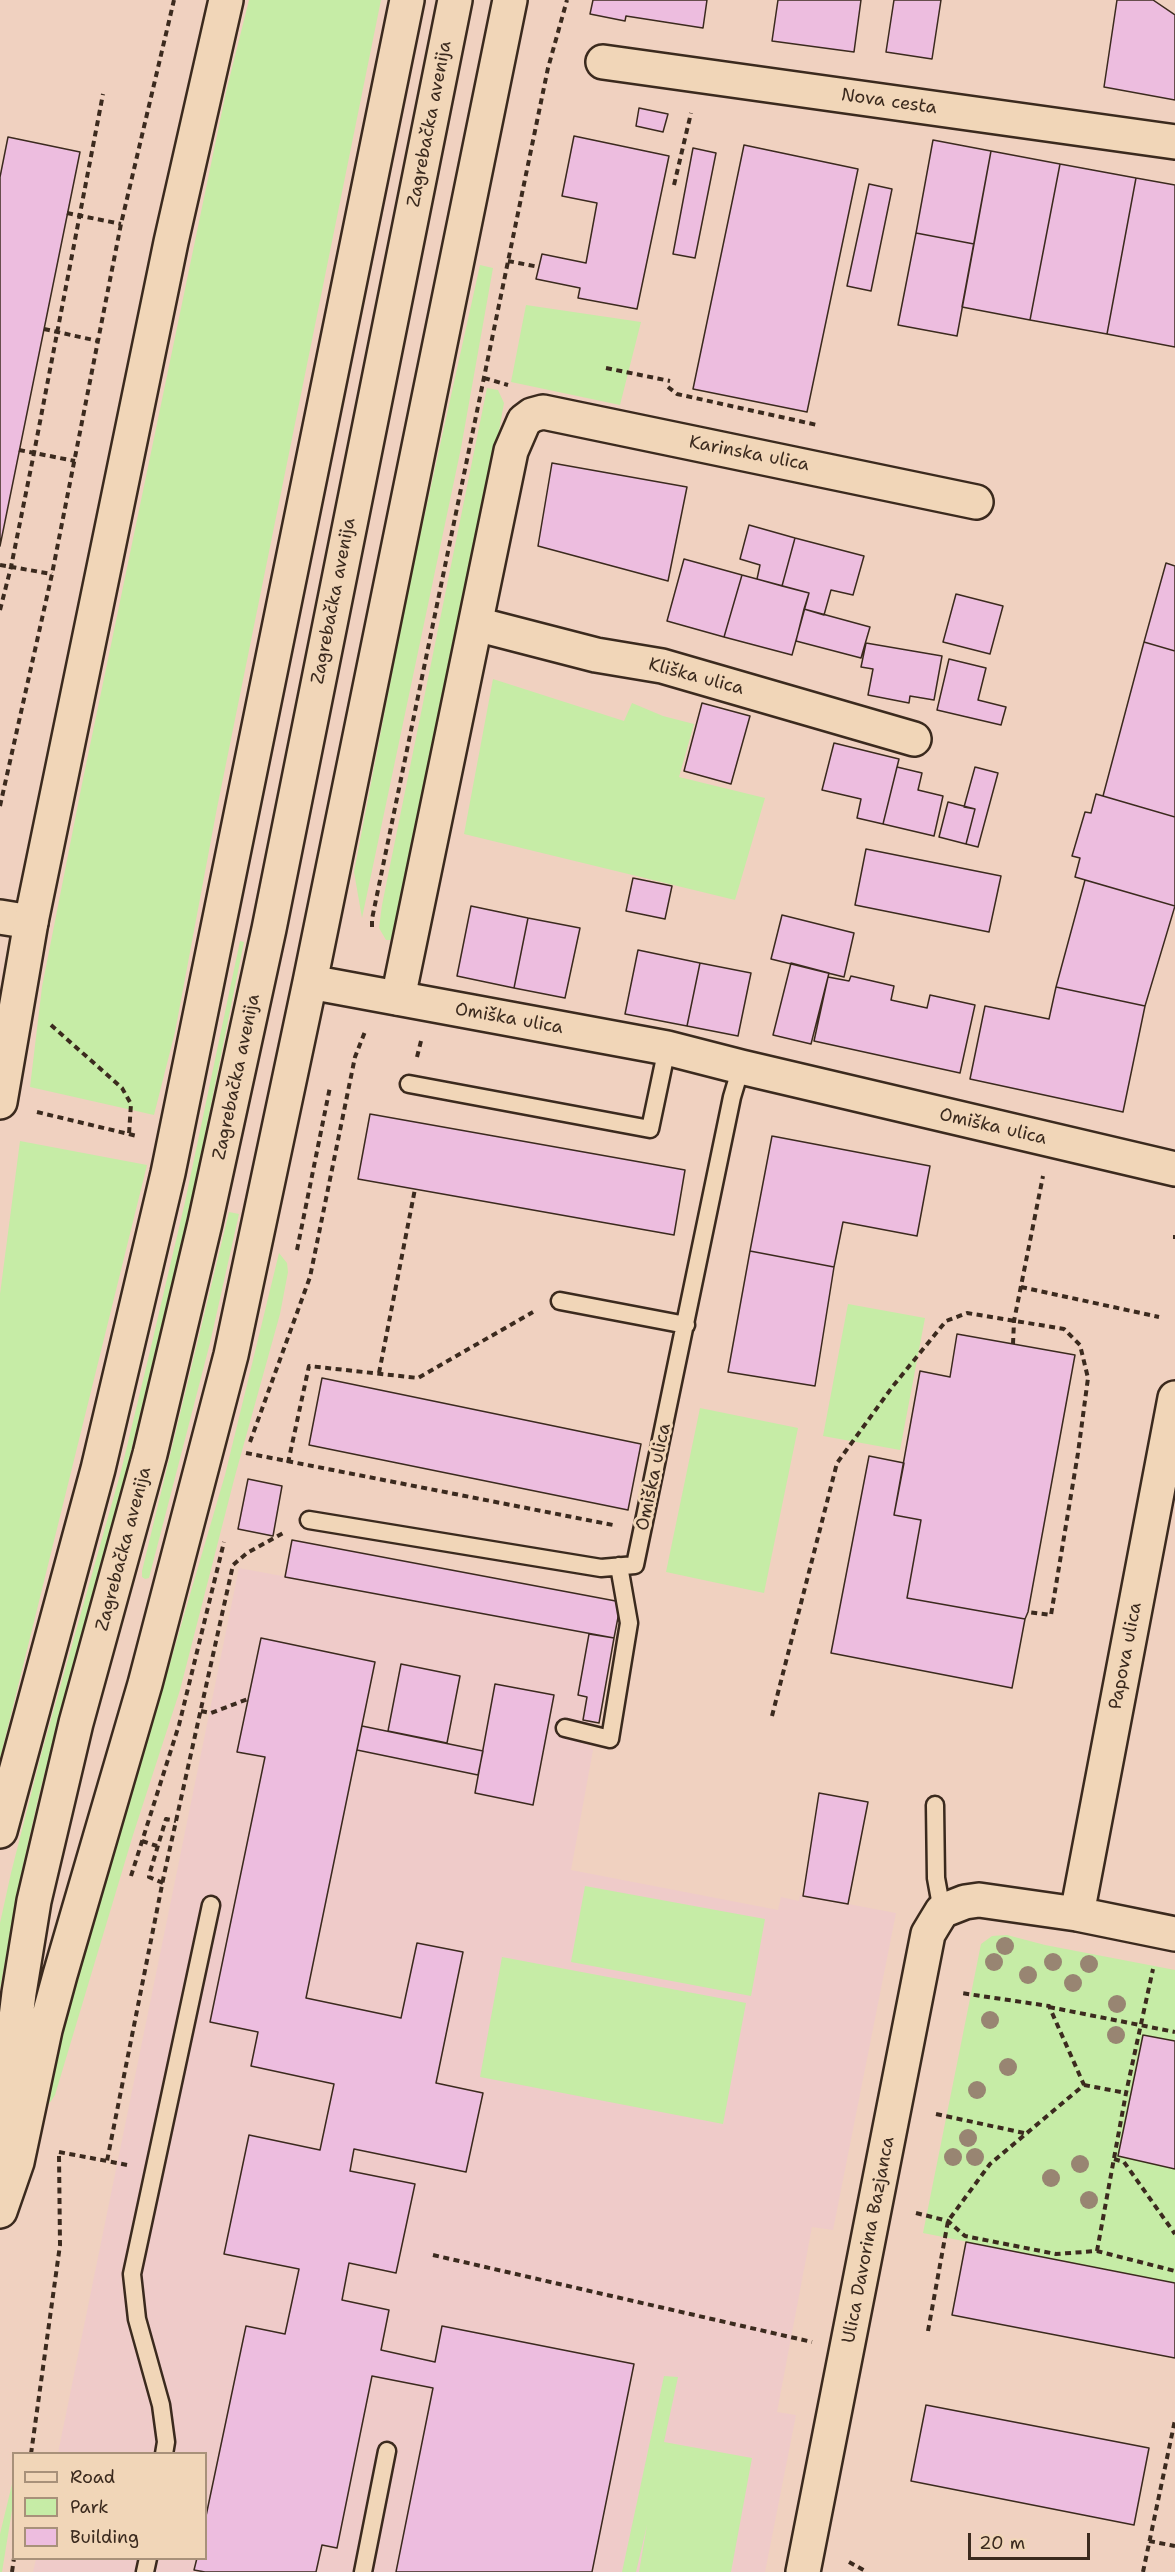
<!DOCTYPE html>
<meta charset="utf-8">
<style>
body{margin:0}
#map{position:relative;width:1175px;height:2572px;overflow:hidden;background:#f0d1c0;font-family:"Shantell Sans",sans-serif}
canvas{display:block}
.legend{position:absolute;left:12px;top:2452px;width:195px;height:108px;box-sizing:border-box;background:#f1d6b8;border:2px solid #a8917a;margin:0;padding:8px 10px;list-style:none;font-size:18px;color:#3b2a1e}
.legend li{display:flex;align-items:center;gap:12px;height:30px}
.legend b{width:30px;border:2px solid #a8917a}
.scale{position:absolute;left:968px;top:2533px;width:122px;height:27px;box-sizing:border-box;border:3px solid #3b2a1e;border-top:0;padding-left:8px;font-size:18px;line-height:21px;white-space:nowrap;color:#3b2a1e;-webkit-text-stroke:4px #f1d6b8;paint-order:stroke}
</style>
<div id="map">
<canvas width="1175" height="2572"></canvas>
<ul class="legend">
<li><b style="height:8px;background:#f1d6b8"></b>Road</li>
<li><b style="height:16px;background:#c6eca6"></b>Park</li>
<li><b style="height:16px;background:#edbddf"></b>Building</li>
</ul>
<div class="scale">20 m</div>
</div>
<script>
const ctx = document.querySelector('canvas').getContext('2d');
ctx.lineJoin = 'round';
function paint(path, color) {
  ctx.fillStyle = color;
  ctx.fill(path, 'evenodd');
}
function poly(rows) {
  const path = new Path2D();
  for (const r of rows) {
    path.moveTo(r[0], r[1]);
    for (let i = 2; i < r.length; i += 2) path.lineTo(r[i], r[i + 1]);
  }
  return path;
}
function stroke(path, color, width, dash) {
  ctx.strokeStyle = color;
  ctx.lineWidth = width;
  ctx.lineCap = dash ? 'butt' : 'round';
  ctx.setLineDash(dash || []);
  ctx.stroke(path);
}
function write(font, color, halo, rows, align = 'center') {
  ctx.font = font + ' "Shantell Sans",sans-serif';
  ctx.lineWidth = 6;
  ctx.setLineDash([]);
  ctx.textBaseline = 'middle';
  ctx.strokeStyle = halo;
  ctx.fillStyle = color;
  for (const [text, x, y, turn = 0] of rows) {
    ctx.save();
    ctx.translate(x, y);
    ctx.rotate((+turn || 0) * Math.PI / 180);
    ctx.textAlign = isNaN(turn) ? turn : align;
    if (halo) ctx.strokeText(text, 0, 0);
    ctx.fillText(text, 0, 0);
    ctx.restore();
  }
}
paint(poly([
 [239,1568,614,1638,599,1723,595,1722,590,1748,593,1750,571,1870,778,1910,781,1897,799,1901,800,1895,896,1913,833,2230,812,2227,777,2412,796,2415,765,2572,33,2572,36,2559,206,2558,206,2454,58,2453]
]), '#efcbc9');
paint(poly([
 [249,0,381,0,217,808,175,1032,154,1115,30,1087,42,987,82,784,226,92],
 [480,265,493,268,461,448,362,918,354,872,408,590],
 [526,305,641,322,620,405,511,382],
 [487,388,498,390,504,403,485,510,395,935,391,940,386,940,379,928,382,905],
 [493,679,624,721,632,703,663,716,694,724,679,777,765,798,735,900,464,834],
 [240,941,244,942,191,1203,110,1538,69,1679,39,1795,22,1870,0,1989,0,1923,11,1873,41,1755,121,1471,150,1351,185,1202],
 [20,1141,147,1165,0,1759,0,1294],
 [229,1212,239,1214,210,1343,149,1578,145,1579,142,1577,142,1571],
 [279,1253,287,1263,288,1272,280,1314,235,1476,180,1690,133,1835,55,2095,49,2104,56,2043,70,1986,132,1793,225,1475],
 [848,1304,925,1318,900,1450,823,1436],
 [700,1408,798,1428,764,1593,666,1572],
 [585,1886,765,1919,751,1996,571,1962],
 [1007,1935,1045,1945,1175,1970,1175,2041,1143,2035,1118,2156,1175,2169,1175,2283,923,2233,981,1944,992,1936],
 [502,1957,746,2003,723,2124,480,2077],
 [664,2376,678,2377,664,2442,752,2458,731,2572,639,2572,647,2525,636,2572,622,2572],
 [13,2480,13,2504,2,2572,0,2572,0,2534]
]), '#c6eca6');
const building = poly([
 [593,0,707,0,703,28,626,16,625,21,590,14,593,0],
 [778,0,861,0,854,52,772,41,778,0],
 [894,0,941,0,932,59,886,52,894,0],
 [1117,0,1153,0,1175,15,1175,100,1104,87,1117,0],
 [639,108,668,114,663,132,636,126,639,108],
 [574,136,669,156,637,309,578,298,580,288,536,279,542,254,586,263,597,203,562,196,574,136],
 [8,137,80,152,0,546,0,177,8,137],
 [933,140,991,151,974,244,916,233,933,140],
 [744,145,858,169,807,412,693,389,744,145],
 [693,148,716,153,695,258,673,254,693,148],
 [991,151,1060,164,1030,320,962,307,991,151],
 [1060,164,1136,178,1107,334,1030,320,1060,164],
 [1136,178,1175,185,1175,347,1107,334,1136,178],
 [869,184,892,189,871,291,847,286,869,184],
 [916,233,974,244,957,336,898,325,916,233],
 [552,463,687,487,668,581,538,546,552,463],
 [749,525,795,538,782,586,757,579,760,565,740,559,749,525],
 [795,538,864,556,853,595,831,590,824,615,804,609,809,593,782,586,795,538],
 [684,559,742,575,724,637,667,621,684,559],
 [1166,563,1175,566,1175,651,1144,642,1166,563],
 [742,575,809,593,792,655,724,637,742,575],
 [956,594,1003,606,990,654,943,642,956,594],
 [804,609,870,627,861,658,796,641,804,609],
 [1144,642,1175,651,1175,817,1103,796,1144,642],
 [866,643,942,656,934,700,910,696,909,703,868,695,873,669,861,667,866,643],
 [949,659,986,668,978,700,1006,707,1001,725,937,710,949,659],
 [702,703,750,716,731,784,684,771,702,703],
 [834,743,899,759,883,824,857,818,861,799,822,790,834,743],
 [897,767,922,773,918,790,943,796,934,836,883,824,897,767],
 [975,767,998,773,978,847,966,844,975,809,964,807,975,767],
 [1096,794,1175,817,1175,906,1075,877,1080,858,1072,856,1085,812,1091,813,1096,794],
 [948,802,975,809,966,844,939,837,948,802],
 [866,849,1001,876,989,932,855,905,866,849],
 [633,878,672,886,665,919,626,911,633,878],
 [1085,880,1175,906,1145,1006,1056,987,1085,880],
 [471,906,528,918,514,988,457,976,471,906],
 [782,915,854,933,844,977,771,959,782,915],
 [528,918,580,928,565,998,514,988,528,918],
 [638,950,700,963,687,1026,625,1014,638,950],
 [700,963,751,973,738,1036,687,1026,700,963],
 [791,963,829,973,811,1044,773,1035,791,963],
 [851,976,894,986,891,1000,927,1008,930,995,975,1005,960,1073,814,1041,828,977,849,981,851,976],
 [1056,987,1145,1006,1123,1112,970,1079,985,1006,1049,1019,1056,987],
 [370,1114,685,1170,674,1235,358,1179,370,1114],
 [772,1136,930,1166,917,1236,843,1222,834,1267,750,1251,772,1136],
 [750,1251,834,1267,815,1386,728,1372,750,1251],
 [957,1334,1075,1355,1028,1612,1025,1619,907,1598,921,1520,894,1515,920,1371,950,1377,957,1334],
 [322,1378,641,1444,628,1510,309,1445,322,1378],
 [869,1456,904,1463,894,1515,921,1520,907,1598,1025,1619,1012,1688,831,1653,869,1456],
 [248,1479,282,1486,273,1536,238,1529,248,1479],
 [292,1540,621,1602,614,1638,285,1577,292,1540],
 [589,1634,614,1638,599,1723,583,1720,587,1697,578,1695,589,1634],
 [261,1638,375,1662,306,1998,401,2018,417,1943,463,1952,436,2083,483,2093,466,2172,354,2149,350,2171,415,2184,396,2273,349,2263,342,2300,389,2310,381,2350,435,2362,442,2326,634,2364,592,2572,396,2572,433,2388,372,2376,337,2548,322,2545,316,2572,205,2572,194,2570,197,2558,206,2558,206,2516,246,2326,285,2334,299,2269,224,2254,249,2135,320,2150,334,2084,251,2066,258,2032,210,2022,265,1757,237,1752,261,1638],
 [401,1664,460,1676,447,1743,388,1731,401,1664],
 [495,1684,554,1695,533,1805,475,1793,495,1684],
 [362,1726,483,1751,478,1775,357,1750,362,1726],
 [819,1793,868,1802,848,1904,803,1896,819,1793],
 [1143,2035,1175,2041,1175,2169,1118,2156,1143,2035],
 [966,2242,1175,2283,1175,2358,952,2315,966,2242],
 [926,2405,1149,2448,1134,2525,911,2481,926,2405]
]);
paint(building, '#edbddf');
stroke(building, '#3b2a1e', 1.5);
const lane = poly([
 [409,1084,650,1129,667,1048],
 [560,1301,686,1325],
 [309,1520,601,1568,635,1565,732,1097,741,1067],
 [565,1728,610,1739,629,1623,619,1566],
 [935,1805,936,1878,942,1911],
 [164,2454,166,2442,161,2405,137,2319,132,2274,211,1905],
 [145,2572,148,2558],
 [363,2572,387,2451]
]);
const street = poly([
 [603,62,1175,142],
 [476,624,596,655,662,666,914,739],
 [0,917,31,922],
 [398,998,511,451,524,421,532,415,543,412,976,502],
 [1077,1914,1175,1398],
 [803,2572,928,1934,934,1924,942,1911,965,1902,979,1900,1077,1914,1175,1934]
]);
const secondary = poly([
 [310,982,667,1048,741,1067,1175,1169],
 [0,1102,31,922,171,242,226,0],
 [0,1831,98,1469,168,1173,407,0],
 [0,2149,19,1993,34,1901,76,1723,150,1454,205,1223,269,929,455,0],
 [0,2211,17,2162,45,2030,60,1975,145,1684,231,1355,310,982,510,0]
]);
stroke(lane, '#3b2a1e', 21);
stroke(street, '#3b2a1e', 38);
stroke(secondary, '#3b2a1e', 38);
stroke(poly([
 [674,185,691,113],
 [67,213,121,224],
 [508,261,539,267],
 [44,329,98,341],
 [606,368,670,381],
 [484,378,508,385],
 [668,387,677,394,817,425],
 [19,450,75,461],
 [0,565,52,574],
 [0,610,11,567,34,453,103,94],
 [0,806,52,574,121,224,174,0],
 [372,927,372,919,548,68,567,0],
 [51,1025,122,1088,131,1104,129,1134],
 [417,1057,421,1041],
 [37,1112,137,1136],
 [1173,1237,1175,1237],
 [297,1250,330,1087],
 [1021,1287,1159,1317],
 [1013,1344,1014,1321,1043,1176],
 [379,1373,415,1189],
 [250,1442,310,1277,355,1057,366,1029],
 [246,1453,613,1525],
 [288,1463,309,1366,418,1378,533,1312],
 [201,1711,211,1713,248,1699],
 [772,1716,837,1463,893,1386,946,1321,967,1313,1064,1329,1080,1345,1088,1378,1078,1453,1051,1615,1028,1612],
 [142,1841,157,1846],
 [131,1876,179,1725,224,1542],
 [163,1883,149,1877,150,1872,166,1819,176,1821],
 [1049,2007,1175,2032],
 [1084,2085,1126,2093],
 [936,2114,1024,2133],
 [59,2152,107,2161],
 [1114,2159,1124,2162,1175,2234],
 [127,2165,107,2161,164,1875,233,1565,247,1553,285,1532],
 [916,2213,948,2221,965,2236,1056,2254,1097,2251,1175,2271],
 [1097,2251,1126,2093,1153,1969],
 [433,2255,812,2342],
 [928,2331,948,2221,990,2164,1084,2085,1049,2006,961,1993],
 [31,2454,60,2245,59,2155],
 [1149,2541,1175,2546],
 [849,2562,867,2572],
 [12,2572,14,2558],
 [1143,2572,1175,2420]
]), '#3b2a1e', 4, [6, 4.5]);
stroke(lane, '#f1d6b8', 16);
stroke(street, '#f1d6b8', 33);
stroke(secondary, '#f1d6b8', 33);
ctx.fillStyle = '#988572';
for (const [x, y] of [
 [1005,1946],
 [994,1962],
 [1053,1962],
 [1089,1964],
 [1028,1975],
 [1073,1983],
 [1117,2004],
 [990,2020],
 [1116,2035],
 [1008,2067],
 [977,2090],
 [968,2138],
 [953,2157],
 [975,2157],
 [1080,2164],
 [1051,2178],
 [1089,2200]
]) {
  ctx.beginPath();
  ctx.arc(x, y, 9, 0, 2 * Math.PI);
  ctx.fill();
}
write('18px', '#3b2a1e', '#f1d6b8', [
 ["Nova cesta",889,102,8],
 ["Zagrebačka avenija",430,124,-79],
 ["Karinska ulica",749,454,11],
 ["Zagrebačka avenija",334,601,-79],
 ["Kliška ulica",696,677,15],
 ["Omiška ulica",509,1019,10],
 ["Zagrebačka avenija",237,1077,-78],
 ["Omiška ulica",993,1127,13],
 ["Omiška ulica",654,1477,-78],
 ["Zagrebačka avenija",124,1549,-75],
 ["Papova ulica",1126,1656,-79],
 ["Ulica Davorina Bazjanca",869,2240,-79]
]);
</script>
